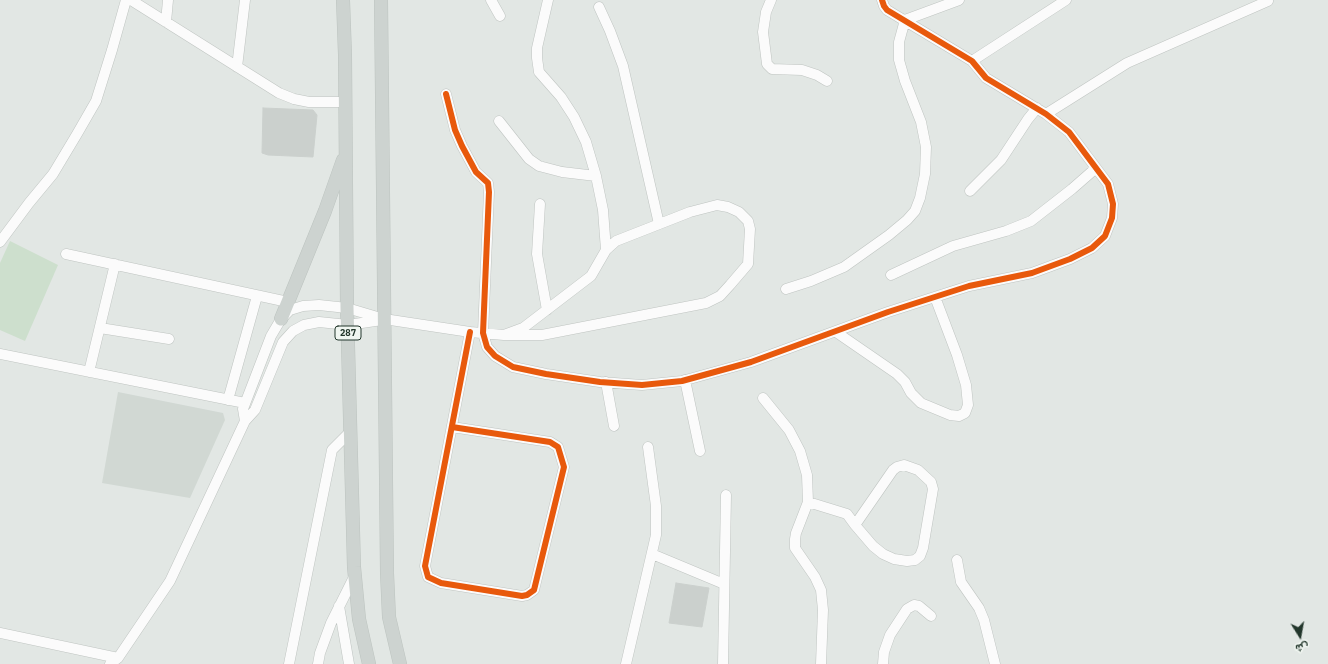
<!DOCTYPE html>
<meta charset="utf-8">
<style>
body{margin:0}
#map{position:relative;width:1328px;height:664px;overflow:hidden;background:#e2e7e4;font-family:"IBM Plex Sans",Vazirmatn,sans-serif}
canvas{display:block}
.north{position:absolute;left:1280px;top:616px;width:40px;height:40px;-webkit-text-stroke:3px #f0f6f1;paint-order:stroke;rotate:169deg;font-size:11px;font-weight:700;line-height:16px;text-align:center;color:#23372c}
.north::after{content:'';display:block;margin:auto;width:14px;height:18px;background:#23372c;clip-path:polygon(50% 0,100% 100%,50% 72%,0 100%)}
</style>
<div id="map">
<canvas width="1328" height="664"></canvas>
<div class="north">ش</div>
</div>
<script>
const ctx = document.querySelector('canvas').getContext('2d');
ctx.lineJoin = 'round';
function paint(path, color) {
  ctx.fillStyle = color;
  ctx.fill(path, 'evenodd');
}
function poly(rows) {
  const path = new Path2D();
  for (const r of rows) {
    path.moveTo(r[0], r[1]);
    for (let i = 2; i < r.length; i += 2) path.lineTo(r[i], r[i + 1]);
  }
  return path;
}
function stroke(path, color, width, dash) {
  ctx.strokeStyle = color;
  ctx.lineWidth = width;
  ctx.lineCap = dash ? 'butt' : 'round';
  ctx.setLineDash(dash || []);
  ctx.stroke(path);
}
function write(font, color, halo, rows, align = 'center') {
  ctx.font = font + ' "IBM Plex Sans",sans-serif';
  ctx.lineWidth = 3;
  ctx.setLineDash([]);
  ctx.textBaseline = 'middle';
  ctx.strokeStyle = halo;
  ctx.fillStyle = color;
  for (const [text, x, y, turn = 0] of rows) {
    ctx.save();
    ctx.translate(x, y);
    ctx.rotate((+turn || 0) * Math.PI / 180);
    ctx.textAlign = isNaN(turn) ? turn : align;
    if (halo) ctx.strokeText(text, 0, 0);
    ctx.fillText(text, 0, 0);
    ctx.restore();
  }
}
paint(poly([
 [118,392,223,413,225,420,190,498,102,483]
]), '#d1d8d3');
paint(poly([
 [10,241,58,265,25,341,0,330,0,263]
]), '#cddfcd');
const building = poly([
 [263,108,313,110,317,115,313,157,268,155,262,153,263,108],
 [676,583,709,588,702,627,669,623,676,583]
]);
paint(building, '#cbd0cd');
stroke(building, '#cbd0cd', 1);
const minor = poly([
 [131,0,279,93,294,99,309,102,346,102],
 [491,0,500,16],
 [548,0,537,48,537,58,539,72,561,97,574,117,586,142,596,176,603,210,606,250],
 [771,0,766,12,763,32,767,64,772,69,802,70,817,75,827,81],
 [599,7,610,31,623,66,659,224],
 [166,22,168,0],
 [972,61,1066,0],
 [237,67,245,0],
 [446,94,455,130,462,146,476,172,488,183,489,192,483,333,487,347,495,356,513,367,546,374,600,382,642,385,682,381,751,362,888,312,969,286,1032,273,1070,259,1092,248,1105,236,1112,218,1113,204,1108,184,1069,132,1046,114,986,78,972,61,887,10,884,6,882,0],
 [1046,114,1127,63,1268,1,1267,0],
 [499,121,529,159,539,166,562,172,596,176],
 [970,191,1001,160,1028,119,1037,108],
 [540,204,537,254,547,310],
 [0,242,29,203,53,174,77,134,96,101,112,50,126,0],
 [66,254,288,302],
 [891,275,953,246,1006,231,1031,221,1072,189,1096,168],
 [786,289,811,281,844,267,889,235,907,220,915,211,920,198,925,174,926,147,921,122,905,81,899,60,899,42,905,20,959,0],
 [100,328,169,339],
 [836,332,897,374,905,382,911,393,921,403,950,415,959,416,965,413,968,405,966,385,957,355,935,297],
 [0,354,245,403],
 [89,372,115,264],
 [685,380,700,451],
 [606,382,614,426],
 [763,398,789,430,800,451,807,475,808,502,796,533,795,539,795,548,815,577,821,590,823,610,821,664],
 [228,400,257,296],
 [245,421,243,409,271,336,281,319,290,310,303,306,319,305,347,308,384,319,470,332,504,335,523,328,591,276,606,250,616,241,690,212,717,205,728,207,739,212,748,221,750,229,748,264,730,285,720,296,706,303,542,335,504,335],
 [452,427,550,442,558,447,564,467,534,590,527,595,522,596,441,583,428,577,425,566,470,332],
 [808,502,847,514,855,525,873,546,883,554,894,559,907,561,915,560,920,556,923,548,933,489,931,482,918,470,904,465,897,467,893,470,855,525],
 [652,554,724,584],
 [957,560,961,582,979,608,984,620,995,664],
 [339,606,349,664],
 [0,633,118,658],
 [110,664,118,658,170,581,245,421,255,410,283,342,293,331,304,325,319,322,348,325,382,320],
 [289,664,332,450,351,431],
 [318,664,320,653,331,623,355,575],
 [626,664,656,535,656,506,648,447],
 [723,664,726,495],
 [883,664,884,652,890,635,907,609,914,605,919,606,931,616]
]);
const major = poly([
 [343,0,345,55,347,308,354,567,359,619,369,664],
 [381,0,387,573,389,617,400,664],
 [281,319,325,211,343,160]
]);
stroke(minor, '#bfc4c1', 11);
stroke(major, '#bcc3bf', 14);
stroke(minor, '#fbfbfb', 10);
stroke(major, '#cdd3d0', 13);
stroke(poly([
 [446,94,455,130,462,146,476,172,488,183,489,192,483,333,487,347,495,356,513,367,546,374,600,382,642,385,682,381,751,362,888,312,969,286,1032,273,1070,259,1092,248,1105,236,1112,218,1113,204,1108,184,1069,132,1046,114,986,78,972,61,887,10,884,6,882,0],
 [452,427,550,442,558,447,564,467,534,590,527,595,522,596,441,583,428,577,425,566,470,332]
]), '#e8590c', 6);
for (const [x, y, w] of [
 [348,333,26]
]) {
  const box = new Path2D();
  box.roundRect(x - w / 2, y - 7, w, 14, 3);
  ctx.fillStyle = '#f0f6f1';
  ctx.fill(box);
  stroke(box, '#23372c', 1);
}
write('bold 9px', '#23372c', null, [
 ["287",348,333]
]);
</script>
